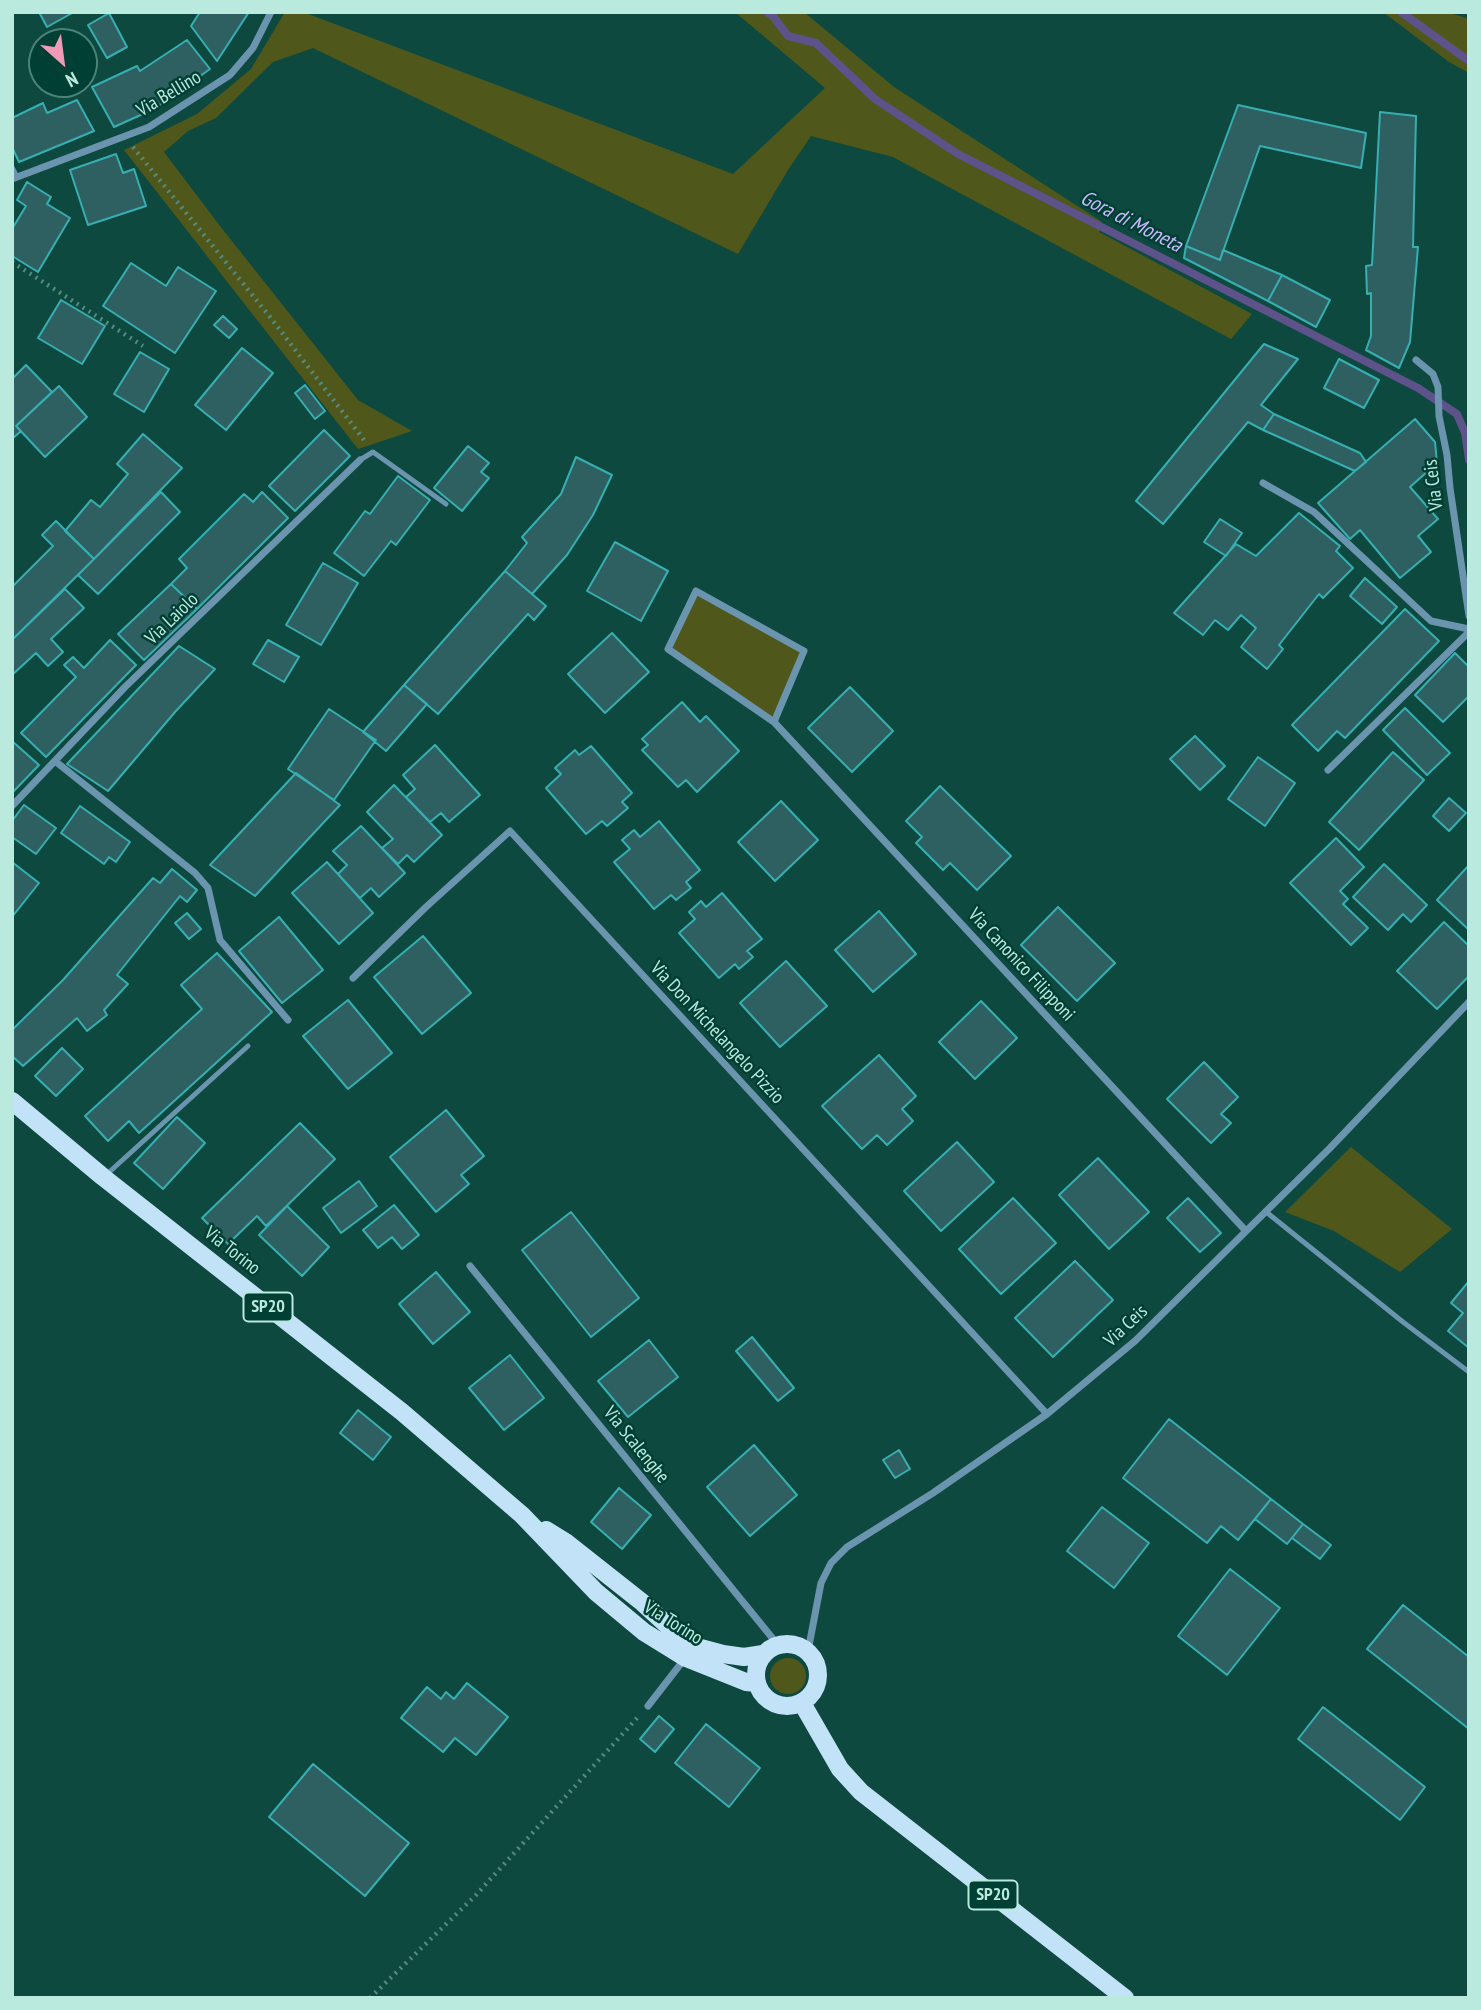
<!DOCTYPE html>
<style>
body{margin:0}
#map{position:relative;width:1481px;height:2010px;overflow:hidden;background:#0d493f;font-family:"PT Sans Narrow",sans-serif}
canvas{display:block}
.frame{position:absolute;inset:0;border:14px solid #bae9dd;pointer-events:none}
.north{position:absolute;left:28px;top:28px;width:70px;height:70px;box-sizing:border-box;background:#003f34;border:2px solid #4a8378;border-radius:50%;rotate:152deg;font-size:19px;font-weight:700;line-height:28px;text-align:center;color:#bae9dd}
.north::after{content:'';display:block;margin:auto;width:24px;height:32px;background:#ef9ab7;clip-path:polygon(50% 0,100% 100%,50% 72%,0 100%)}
</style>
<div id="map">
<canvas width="1481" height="2010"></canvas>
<div class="frame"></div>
<div class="north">N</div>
</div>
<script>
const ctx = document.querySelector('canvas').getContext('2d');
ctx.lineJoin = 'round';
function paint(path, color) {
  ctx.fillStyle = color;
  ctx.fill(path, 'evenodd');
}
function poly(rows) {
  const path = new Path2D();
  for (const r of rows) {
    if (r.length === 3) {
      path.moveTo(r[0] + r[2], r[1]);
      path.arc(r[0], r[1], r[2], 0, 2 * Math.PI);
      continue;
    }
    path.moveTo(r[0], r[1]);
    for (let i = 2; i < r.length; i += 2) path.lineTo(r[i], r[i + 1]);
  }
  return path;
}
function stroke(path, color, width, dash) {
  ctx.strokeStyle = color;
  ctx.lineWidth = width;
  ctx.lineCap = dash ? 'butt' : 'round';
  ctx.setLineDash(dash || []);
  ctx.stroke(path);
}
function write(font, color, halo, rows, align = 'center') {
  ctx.font = font + ' "PT Sans Narrow",sans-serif';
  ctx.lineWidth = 5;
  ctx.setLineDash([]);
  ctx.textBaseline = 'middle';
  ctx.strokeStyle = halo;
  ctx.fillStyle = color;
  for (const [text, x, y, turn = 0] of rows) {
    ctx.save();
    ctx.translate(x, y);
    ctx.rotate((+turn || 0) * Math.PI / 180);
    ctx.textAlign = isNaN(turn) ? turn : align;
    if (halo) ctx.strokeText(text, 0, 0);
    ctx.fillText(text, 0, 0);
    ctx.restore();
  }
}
paint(poly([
 [285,12,303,12,733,174,825,88,735,12,804,12,894,87,1102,222,1099,232,1252,314,1231,339,893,157,811,136,788,170,738,254,313,48,273,62,216,118,188,131,164,152,220,226,358,400,412,431,358,449,124,150,197,114,251,69],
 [1383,12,1447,12,1469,19,1469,73,1449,62],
 [696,591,804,651,774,722,668,649],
 [1351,1147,1452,1229,1400,1272,1334,1231,1285,1212],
 [788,1676,18]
]), '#4f581a');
stroke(poly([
 [767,12,772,15,788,36,816,43,875,99,958,154,1418,388,1457,414,1465,433,1469,460],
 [1401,12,1469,61]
]), '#5e528a', 8);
const building = poly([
 [39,12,74,12,47,27,39,12],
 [200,12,249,12,217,61,191,26,200,12],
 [109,13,127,47,107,58,88,25,109,13],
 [187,40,210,69,154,109,114,127,92,87,137,66,140,71,187,40],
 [77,100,94,131,19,162,12,147,12,118,43,103,47,113,77,100],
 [1238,105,1366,133,1361,168,1260,146,1220,260,1186,246,1238,105],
 [1380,112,1416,116,1413,247,1418,247,1410,342,1399,368,1366,350,1371,336,1371,293,1367,294,1366,266,1372,265,1380,112],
 [116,154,123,173,134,169,146,206,88,225,70,170,116,154],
 [27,182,51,197,47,204,70,218,38,272,12,256,12,229,26,206,17,200,27,182],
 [1186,246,1220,260,1223,250,1282,275,1268,301,1184,258,1186,246],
 [131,263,166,286,178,267,216,291,175,353,103,306,131,263],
 [1282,275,1330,300,1316,327,1268,301,1282,275],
 [61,300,105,326,82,364,38,338,61,300],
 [223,316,237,329,229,338,214,325,223,316],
 [1264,344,1298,359,1261,405,1274,414,1263,430,1248,422,1163,524,1136,501,1264,344],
 [242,348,273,373,226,430,195,405,242,348],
 [140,352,169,369,144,412,114,394,140,352],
 [1339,359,1379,380,1364,408,1324,388,1339,359],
 [26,365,52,392,16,426,21,431,12,439,12,379,26,365],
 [305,385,325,411,315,419,295,393,305,385],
 [59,386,87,417,45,457,16,426,59,386],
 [1274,414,1360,453,1366,462,1355,471,1263,430,1274,414],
 [1415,419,1435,442,1437,463,1410,487,1438,519,1418,536,1431,552,1400,578,1360,530,1350,539,1318,503,1415,419],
 [324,430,350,456,295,511,269,486,324,430],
 [143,434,182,468,94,559,65,531,91,500,100,507,128,474,117,464,143,434],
 [468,446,489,463,481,472,489,478,462,511,434,488,468,446],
 [576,457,612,475,593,515,567,555,532,594,505,571,527,543,522,537,561,494,576,457],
 [398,476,430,500,396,545,391,541,364,576,334,553,365,511,370,514,398,476],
 [161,492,180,512,98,594,78,575,161,492],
 [262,492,288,518,197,609,171,584,187,568,179,559,244,494,253,502,262,492],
 [1299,513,1340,546,1336,551,1353,568,1323,598,1319,594,1279,645,1283,649,1267,669,1241,647,1256,628,1241,615,1228,630,1215,620,1203,635,1174,613,1236,544,1256,556,1299,513],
 [1220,519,1242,533,1226,556,1204,542,1220,519],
 [56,521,94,559,14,638,12,636,12,587,53,546,42,535,56,521],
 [615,542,668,571,641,621,587,591,615,542],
 [323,563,358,583,321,645,286,625,323,563],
 [505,571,546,606,534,620,528,614,438,714,404,685,505,571],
 [1365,578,1397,607,1382,624,1350,596,1365,578],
 [171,584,197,609,144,660,118,634,171,584],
 [65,589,84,608,51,639,63,652,48,666,36,653,12,675,12,636,14,638,65,589],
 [1405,609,1439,641,1345,738,1337,731,1318,751,1292,725,1405,609],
 [612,633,649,672,605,713,568,674,612,633],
 [110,640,136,665,46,757,21,733,76,677,64,665,73,657,84,668,110,640],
 [268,640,299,657,284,682,253,664,268,640],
 [179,646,215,669,175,712,108,791,67,764,179,646],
 [1455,653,1469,667,1469,696,1443,722,1415,695,1455,653],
 [404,685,427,704,386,751,363,732,404,685],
 [850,687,893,731,852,772,808,728,850,687],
 [682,702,700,722,706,716,739,751,697,792,686,780,678,787,642,750,648,745,642,739,682,702],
 [1405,708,1450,753,1427,775,1383,730,1405,708],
 [329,709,376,740,334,800,288,769,329,709],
 [1195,736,1225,766,1200,790,1170,759,1195,736],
 [12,741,39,765,12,793,12,741],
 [435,745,480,795,449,822,441,813,430,822,406,797,415,789,403,775,435,745],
 [591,746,632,793,622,802,628,808,607,826,602,821,586,834,546,788,561,774,555,768,575,750,579,755,591,746],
 [1393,752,1424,780,1359,850,1329,822,1393,752],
 [1258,757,1295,783,1265,826,1228,799,1258,757],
 [296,773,340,805,255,896,210,865,296,773],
 [394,785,442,835,414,862,407,855,398,864,382,848,393,839,367,812,394,785],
 [940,786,1011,856,977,890,950,863,943,870,916,843,922,837,906,821,940,786],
 [1449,798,1466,813,1449,831,1433,816,1449,798],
 [781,801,818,840,775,881,738,842,781,801],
 [24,805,56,828,36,854,12,837,12,821,24,805],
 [80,806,130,842,116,862,109,857,104,864,61,833,80,806],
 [659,821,700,870,686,882,691,888,676,900,671,895,654,909,614,862,630,849,622,840,634,830,640,837,659,821],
 [361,826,405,873,379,897,371,888,360,898,338,874,347,865,333,851,361,826],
 [1336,838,1364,867,1340,891,1348,899,1343,904,1368,928,1351,945,1290,883,1336,838],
 [12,862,39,883,12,917,12,862],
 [327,862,373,913,339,944,292,893,327,862],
 [1384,864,1427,905,1411,922,1403,914,1388,930,1353,897,1384,864],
 [1469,865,1469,930,1437,900,1469,865],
 [172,869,197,890,187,902,180,896,117,975,128,984,104,1010,107,1015,87,1031,77,1018,23,1066,12,1056,12,1030,63,980,153,878,160,883,172,869],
 [722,893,762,939,747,951,753,957,739,969,735,964,719,978,679,933,695,919,689,912,701,901,706,907,722,893],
 [1058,907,1115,963,1077,1001,1021,945,1058,907],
 [879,911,916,954,873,992,835,950,879,911],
 [187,913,201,929,189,939,175,923,187,913],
 [279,917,323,970,282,1003,239,951,279,917],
 [1444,922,1469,946,1469,976,1437,1009,1397,971,1444,922],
 [423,936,471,993,422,1034,374,977,423,936],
 [217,953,272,1012,139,1133,129,1121,108,1141,85,1116,202,1009,181,985,217,953],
 [786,961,827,1006,780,1047,740,1003,786,961],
 [348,1000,392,1053,348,1089,303,1036,348,1000],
 [981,1001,1017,1038,975,1079,939,1042,981,1001],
 [62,1048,83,1069,56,1096,35,1076,62,1048],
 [879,1055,916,1096,902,1109,913,1121,887,1145,877,1135,862,1149,822,1106,879,1055],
 [1204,1062,1238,1097,1221,1114,1231,1123,1211,1143,1167,1099,1204,1062],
 [446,1110,484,1156,461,1175,469,1184,436,1212,390,1157,446,1110],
 [177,1117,205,1143,163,1189,134,1163,177,1117],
 [300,1123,335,1159,266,1226,257,1216,228,1244,202,1218,300,1123],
 [957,1142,994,1182,941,1231,904,1191,957,1142],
 [1098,1158,1149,1212,1109,1249,1059,1195,1098,1158],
 [359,1181,377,1206,341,1233,323,1208,359,1181],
 [1013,1198,1056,1243,1001,1294,959,1249,1013,1198],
 [1188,1198,1221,1233,1200,1252,1167,1218,1188,1198],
 [394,1205,419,1235,402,1249,392,1237,378,1248,363,1230,394,1205],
 [287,1206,329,1247,302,1276,259,1235,287,1206],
 [571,1212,639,1298,591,1337,522,1250,571,1212],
 [1075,1261,1113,1300,1053,1357,1015,1318,1075,1261],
 [436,1272,470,1312,433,1344,399,1304,436,1272],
 [1469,1281,1469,1348,1448,1331,1463,1313,1451,1303,1469,1281],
 [752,1337,794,1388,778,1401,736,1351,752,1337],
 [649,1340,678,1377,628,1417,598,1381,649,1340],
 [510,1355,544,1398,504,1430,469,1388,510,1355],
 [358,1410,391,1437,373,1460,340,1433,358,1410],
 [1169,1419,1271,1499,1238,1540,1221,1526,1207,1543,1123,1478,1169,1419],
 [754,1445,797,1495,750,1536,707,1487,754,1445],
 [899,1450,910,1469,895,1478,883,1460,899,1450],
 [619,1488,651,1515,622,1549,591,1522,619,1488],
 [1271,1499,1303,1524,1287,1544,1255,1519,1271,1499],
 [1102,1507,1149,1543,1114,1588,1067,1551,1102,1507],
 [1303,1524,1331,1545,1320,1559,1292,1538,1303,1524],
 [1230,1569,1280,1608,1227,1675,1178,1636,1230,1569],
 [1403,1605,1469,1657,1469,1729,1367,1649,1403,1605],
 [467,1683,508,1717,476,1755,455,1738,443,1752,401,1718,427,1687,441,1699,446,1692,454,1699,467,1683],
 [1323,1707,1425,1787,1400,1820,1298,1739,1323,1707],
 [659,1716,674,1729,655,1752,640,1739,659,1716],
 [706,1724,760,1768,729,1807,675,1763,706,1724],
 [313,1764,409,1843,365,1896,269,1817,313,1764]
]);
paint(building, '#2e6061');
stroke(building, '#37afb2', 2);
stroke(poly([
 [133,147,270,317,364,440],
 [12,262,143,346],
 [370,1998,476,1895,638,1717]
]), '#558c81', 4.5, [2, 5]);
stroke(poly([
 [12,167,17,177],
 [360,460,373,452,446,504],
 [106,1175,248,1046],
 [1265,1211,1403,1322,1469,1372]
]), '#6b94af', 5);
stroke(poly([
 [12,179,149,127,230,75,253,48,271,12],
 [1416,360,1433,374,1438,387,1439,416,1447,455,1450,488,1469,616],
 [1263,483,1314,512,1431,621,1469,629],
 [774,722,804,651,696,591,668,649,774,722,1245,1230],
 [55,761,195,873,208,888,220,940,288,1020],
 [1328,770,1469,632],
 [12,806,125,687,360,460],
 [353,978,426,907,510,831,1047,1414],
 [470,1266,778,1645],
 [808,1651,821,1583,831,1563,847,1547,933,1493,1047,1414,1135,1341,1330,1148,1469,1002],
 [648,1706,686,1657]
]), '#6b94af', 7);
stroke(poly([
 [12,1101,103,1177,402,1412,522,1515,596,1592,644,1632,686,1658,746,1682,757,1683],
 [546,1530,567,1543,643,1603,678,1635,697,1647,723,1654,744,1657,763,1654],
 [787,1675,31],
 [802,1703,840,1769,861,1792,1125,1998]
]), '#c2e2f8', 18);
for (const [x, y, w] of [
 [268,1307,49],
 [993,1895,49]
]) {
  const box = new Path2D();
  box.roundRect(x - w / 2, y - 14.5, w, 29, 5);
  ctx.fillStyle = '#003f34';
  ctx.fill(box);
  stroke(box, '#bae9dd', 2);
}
write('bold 18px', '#bae9dd', null, [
 ["SP20",268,1307],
 ["SP20",993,1895]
]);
write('19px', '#bae9dd', '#003f34', [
 ["Via Bellino",169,94,-31],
 ["Via Ceis",1434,485,-97],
 ["Via Laiolo",172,619,-44],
 ["Via Canonico Filipponi",1021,965,47],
 ["Via Don Michelangelo Pizzio",717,1033,47],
 ["Via Torino",232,1251,38],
 ["Via Ceis",1126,1326,-43],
 ["Via Scalenghe",636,1445,51],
 ["Via Torino",673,1623,32]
]);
write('italic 21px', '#cbb7fd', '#003f34', [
 ["Gora di Moneta",1131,222,27]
]);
</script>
